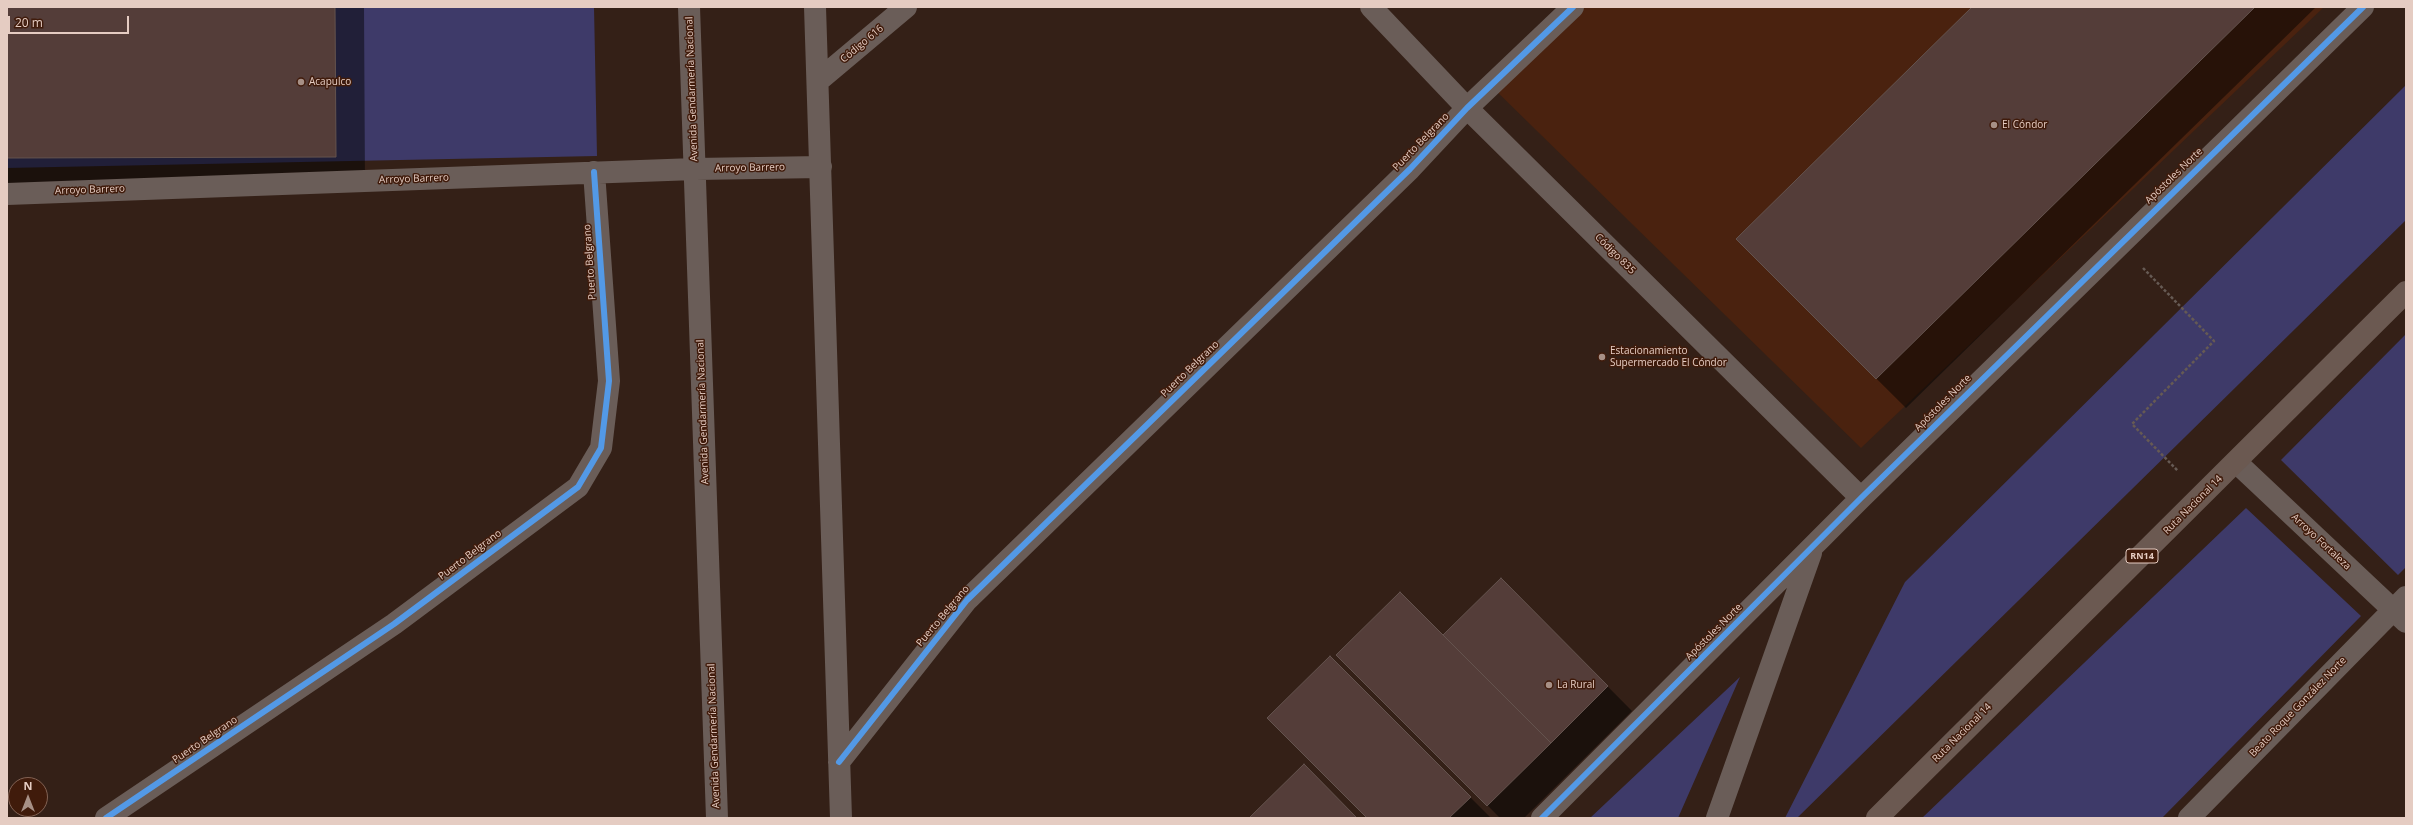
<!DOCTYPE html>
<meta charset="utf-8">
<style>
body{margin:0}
#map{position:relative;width:2413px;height:825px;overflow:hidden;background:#342017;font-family:"Open Sans",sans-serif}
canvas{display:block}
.frame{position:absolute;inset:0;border:8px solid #e5ccc2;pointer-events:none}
.north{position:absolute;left:8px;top:777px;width:40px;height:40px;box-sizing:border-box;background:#401b0b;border:1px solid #826254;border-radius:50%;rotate:0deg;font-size:11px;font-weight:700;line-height:16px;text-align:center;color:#e5ccc2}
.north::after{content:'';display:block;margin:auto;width:14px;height:18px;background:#a79086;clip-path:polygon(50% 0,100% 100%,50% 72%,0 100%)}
.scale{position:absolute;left:8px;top:16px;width:121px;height:18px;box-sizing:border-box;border:2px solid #e5ccc2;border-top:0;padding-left:5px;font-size:12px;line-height:14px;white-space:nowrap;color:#e5ccc2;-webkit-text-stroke:3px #401b0b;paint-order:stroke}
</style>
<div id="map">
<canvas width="2413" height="825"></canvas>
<div class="frame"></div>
<div class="north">N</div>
<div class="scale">20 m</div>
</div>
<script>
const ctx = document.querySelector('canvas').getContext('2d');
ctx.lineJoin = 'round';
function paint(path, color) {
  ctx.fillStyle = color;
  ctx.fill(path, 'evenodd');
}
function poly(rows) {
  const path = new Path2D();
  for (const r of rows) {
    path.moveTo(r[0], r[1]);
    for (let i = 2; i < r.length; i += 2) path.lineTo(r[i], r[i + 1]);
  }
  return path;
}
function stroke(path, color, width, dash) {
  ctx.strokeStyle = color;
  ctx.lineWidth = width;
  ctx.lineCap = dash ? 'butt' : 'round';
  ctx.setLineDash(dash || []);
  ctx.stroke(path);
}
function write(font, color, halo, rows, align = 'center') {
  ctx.font = font + ' "Open Sans",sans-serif';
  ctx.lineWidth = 3;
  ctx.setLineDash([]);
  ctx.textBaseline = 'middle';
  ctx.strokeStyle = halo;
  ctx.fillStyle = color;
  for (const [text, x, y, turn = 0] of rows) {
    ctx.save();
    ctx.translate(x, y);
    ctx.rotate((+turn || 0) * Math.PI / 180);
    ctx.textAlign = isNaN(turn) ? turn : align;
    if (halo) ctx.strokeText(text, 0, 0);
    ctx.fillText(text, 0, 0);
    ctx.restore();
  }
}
paint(poly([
 [1561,7,2324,7,1861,448,1488,83]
]), '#4a220f');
paint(poly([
 [7,7,594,7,597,156,7,168],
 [2406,85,2406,220,1797,818,1785,818,1905,582],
 [2406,334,2406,567,2398,575,2281,460],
 [2246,508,2361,616,2162,818,1922,818],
 [1740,677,1678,818,1590,818]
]), '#3e3a69');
paint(poly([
 [7,7,364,7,365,187,7,188],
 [1973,7,2316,7,1906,408,1737,240],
 [1501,579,1632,711,1524,818,1500,818,1338,655,1443,636],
 [1330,657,1491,818,1368,818]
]), '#0007');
const building = poly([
 [7,7,335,7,336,157,7,158,7,7],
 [1972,7,2255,7,1876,379,1736,239,1972,7],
 [1501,578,1608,686,1551,743,1443,635,1501,578],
 [1400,592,1551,743,1487,806,1336,655,1400,592],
 [1330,656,1471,797,1449,818,1367,818,1267,718,1330,656],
 [1304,764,1357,818,1249,818,1304,764]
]);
paint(building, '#543d39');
stroke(building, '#64534e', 1);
stroke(poly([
 [2143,268,2214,341,2132,424,2178,471]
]), '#665a54', 2.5, [3, 2]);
stroke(poly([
 [689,7,717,818],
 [815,7,841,818],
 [1371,7,1467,108,1861,498],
 [818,81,906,7],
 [7,194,695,169,821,167],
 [2236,462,2406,622],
 [839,762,967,600,1410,169,1467,108,1573,7],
 [106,818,394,624,578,487,601,448,609,381,594,172],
 [1542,818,1861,498,2363,7],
 [1717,818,1811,553],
 [2189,818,2406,597]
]), '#6a5d58', 22);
stroke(poly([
 [1877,818,2406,292]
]), '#6b5951', 22);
stroke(poly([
 [839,762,967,600,1410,169,1467,108,1573,7],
 [106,818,394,624,578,487,601,448,609,381,594,172],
 [1542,818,1861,498,2363,7]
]), '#5399e6', 6);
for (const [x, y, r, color] of [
 [301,82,4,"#a79086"],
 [1994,125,4,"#a79086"],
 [1602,357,4,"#a79086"],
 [1549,685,4,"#a79086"]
]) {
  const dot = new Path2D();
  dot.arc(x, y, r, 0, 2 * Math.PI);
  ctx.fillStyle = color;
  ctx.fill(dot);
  stroke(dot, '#401b0b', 1.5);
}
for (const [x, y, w] of [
 [2142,556,32]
]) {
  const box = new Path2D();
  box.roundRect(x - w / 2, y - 7, w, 14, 3);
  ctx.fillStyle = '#401b0b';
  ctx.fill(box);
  stroke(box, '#e5ccc2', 1);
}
write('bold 9px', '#e5ccc2', null, [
 ["RN14",2142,556]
]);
write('10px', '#e5ccc2', '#401b0b', [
 ["Código 616",862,44,-40],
 ["Avenida Gendarmería Nacional",692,89,-92],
 ["Puerto Belgrano",1421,142,-46],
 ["Arroyo Barrero",750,168,-1],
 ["Apóstoles Norte",2174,176,-44],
 ["Arroyo Barrero",414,179,-2],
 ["Arroyo Barrero",90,190,-2],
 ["Código 835",1615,254,45],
 ["Puerto Belgrano",590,262,-94],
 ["Puerto Belgrano",1190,369,-44],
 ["Apóstoles Norte",1943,403,-45],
 ["Avenida Gendarmería Nacional",703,412,-92],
 ["Ruta Nacional 14",2193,505,-45],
 ["Arroyo Fortaleza",2321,542,43],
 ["Puerto Belgrano",470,555,-37],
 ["Puerto Belgrano",943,616,-50],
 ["Apóstoles Norte",1714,632,-45],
 ["Beato Roque González Norte",2298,707,-46],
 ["Ruta Nacional 14",1962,733,-45],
 ["Avenida Gendarmería Nacional",714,736,-92],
 ["Puerto Belgrano",205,740,-34]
]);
write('10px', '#e5ccc2', '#401b0b', [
 ["Acapulco",309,82],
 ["El Cóndor",2002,125],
 ["Estacionamiento",1610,351],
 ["Supermercado El Cóndor",1610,363],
 ["La Rural",1557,685]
], 'left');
</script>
